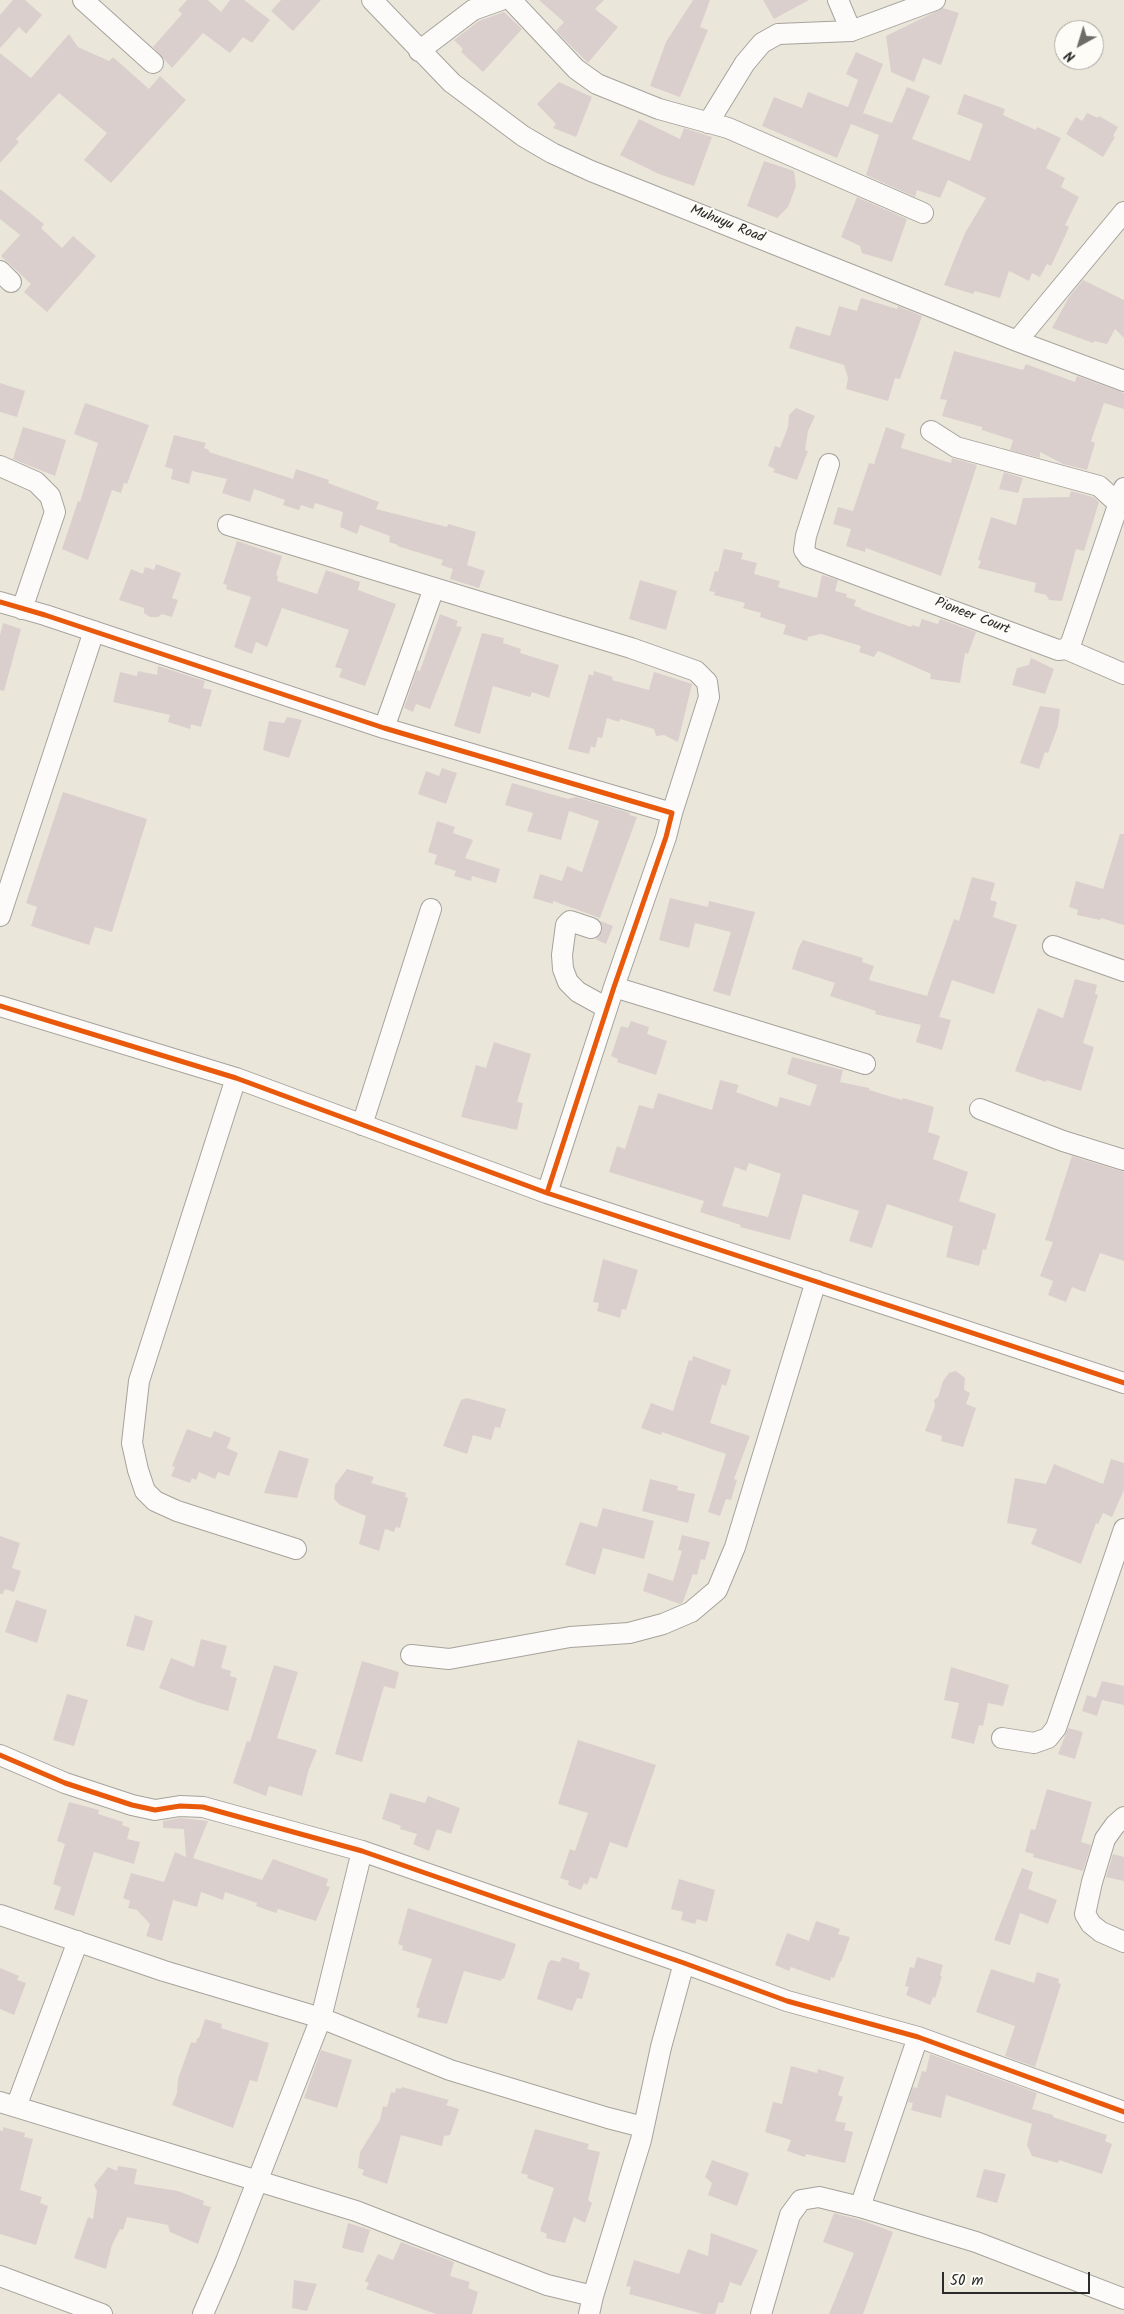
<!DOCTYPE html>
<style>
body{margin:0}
#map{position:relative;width:1124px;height:2314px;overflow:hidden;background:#ebe6da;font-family:Kalam,sans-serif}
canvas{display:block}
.north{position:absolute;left:1054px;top:20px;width:50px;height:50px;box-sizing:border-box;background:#fdfcf7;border:1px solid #a9a8a5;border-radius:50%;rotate:219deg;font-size:14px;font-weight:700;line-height:20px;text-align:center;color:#2b2b2b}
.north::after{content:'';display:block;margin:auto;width:18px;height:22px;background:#6e6c68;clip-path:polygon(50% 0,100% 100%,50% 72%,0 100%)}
.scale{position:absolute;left:942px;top:2272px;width:148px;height:22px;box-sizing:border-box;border:2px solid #2b2b2b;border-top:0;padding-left:6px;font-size:15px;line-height:18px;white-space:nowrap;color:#2b2b2b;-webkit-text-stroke:4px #fdfcf7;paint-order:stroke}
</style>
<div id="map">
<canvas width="1124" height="2314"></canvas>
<div class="north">N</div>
<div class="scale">50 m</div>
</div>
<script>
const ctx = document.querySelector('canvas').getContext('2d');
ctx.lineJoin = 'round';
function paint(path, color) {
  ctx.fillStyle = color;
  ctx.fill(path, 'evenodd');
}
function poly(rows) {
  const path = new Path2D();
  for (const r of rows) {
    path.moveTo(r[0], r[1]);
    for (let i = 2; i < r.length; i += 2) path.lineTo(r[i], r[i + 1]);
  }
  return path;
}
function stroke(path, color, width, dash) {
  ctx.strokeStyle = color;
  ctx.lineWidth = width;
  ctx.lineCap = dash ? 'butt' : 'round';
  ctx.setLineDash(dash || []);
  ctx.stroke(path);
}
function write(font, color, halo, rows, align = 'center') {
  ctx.font = font + ' Kalam,sans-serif';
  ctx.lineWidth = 4;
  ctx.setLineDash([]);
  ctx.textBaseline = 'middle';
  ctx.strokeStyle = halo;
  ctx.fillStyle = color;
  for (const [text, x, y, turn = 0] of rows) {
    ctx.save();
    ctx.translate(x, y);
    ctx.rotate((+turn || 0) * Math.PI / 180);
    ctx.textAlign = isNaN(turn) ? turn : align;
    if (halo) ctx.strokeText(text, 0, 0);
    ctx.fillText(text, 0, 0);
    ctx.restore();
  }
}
paint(poly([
 [13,0,25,0,42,15,26,34,19,27,0,48,0,15],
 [187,0,208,0,221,12,230,0,244,0,270,20,252,43,243,37,230,53,203,33,172,68,153,47,182,14,178,10],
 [281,0,321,0,293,31,271,11],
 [539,0,604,0,595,9,618,27,588,63,556,31,564,22],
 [693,0,710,0,700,27,708,30,680,97,650,86,666,42],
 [763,0,809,0,774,19],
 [943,8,959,13,941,65,923,58,914,82,891,72,886,36],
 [504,12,522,29,483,72,461,52,463,49,454,40,479,21],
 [69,34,78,47,109,61,113,57,149,89,160,76,186,100,111,183,84,160,107,133,59,93,16,139,19,142,0,163,0,53,31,78],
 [856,52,883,64,863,113,892,123,907,87,930,96,912,139,970,161,983,124,957,114,964,94,1005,109,1003,115,1036,130,1037,127,1061,138,1046,168,1065,178,1061,187,1079,197,1065,225,1069,227,1065,236,1051,266,1047,264,1040,277,1032,273,1029,281,1009,271,1000,298,975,291,973,294,944,285,965,233,986,198,948,180,940,198,917,190,915,197,866,175,879,135,851,124,837,158,762,126,774,97,802,108,808,92,848,107,858,80,846,74],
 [559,82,592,97,576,137,553,128,556,124,537,104],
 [1087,113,1098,118,1099,116,1118,127,1113,136,1115,137,1103,157,1066,134,1076,117,1082,121],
 [639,119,680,139,684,128,712,137,694,186,659,174,620,155],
 [764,161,794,171,796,186,788,207,777,218,747,206],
 [0,189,44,224,41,228,62,248,73,236,96,256,47,312,24,292,31,284,1,256,20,235,0,219],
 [857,197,907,219,892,262,862,253,860,246,841,237],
 [1083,280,1124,300,1124,338,1115,329,1107,344,1094,341,1093,343,1052,328,1069,297],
 [861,298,897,309,898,306,922,316,900,379,895,378,888,401,846,389,848,378,844,365,789,348,796,326,830,336,839,306,857,311],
 [954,351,1023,370,1026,364,1075,382,1077,376,1124,393,1124,409,1104,403,1091,441,1095,443,1087,470,1063,464,1040,452,1040,458,1010,450,1013,440,982,430,982,427,942,416,947,400,940,399],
 [0,383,25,391,17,417,0,412],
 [85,403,149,425,127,484,124,483,121,493,112,490,88,560,62,549,78,501,80,502,98,443,74,434],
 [796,408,815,416,808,431,805,450,808,451,797,480,773,472,775,469,768,466,775,446,780,448,788,427,789,415],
 [23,427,66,440,55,476,13,459],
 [886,427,905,434,901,448,951,463,952,458,977,465,941,576,866,548,865,552,846,546,851,529,833,524,838,507,853,511,869,463,874,464],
 [174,435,206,443,204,448,209,450,209,452,293,479,296,469,329,480,328,483,379,502,376,509,447,527,448,524,476,532,467,565,485,571,479,588,450,579,453,569,441,565,443,560,397,546,398,545,389,542,390,536,360,525,357,534,340,527,343,512,315,503,313,509,301,505,299,510,283,505,285,500,254,489,250,502,222,493,227,479,192,471,189,484,171,479,173,469,165,467],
 [1004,472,1023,478,1018,493,999,489],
 [1071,491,1093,497,1099,502,1084,551,1076,549,1062,601,1049,600,1046,595,1034,592,1036,583,978,568,981,561,978,560,991,517,1016,525,1023,498,1069,497],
 [237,541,282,556,276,575,278,576,277,581,317,594,326,570,360,582,358,590,396,604,365,686,339,677,342,669,335,667,349,630,282,608,267,647,256,642,252,654,234,647,251,597,226,589,227,585,223,584],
 [724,549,743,553,741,559,757,563,754,574,780,581,778,587,817,598,822,575,838,580,835,591,847,594,846,597,856,600,854,606,861,608,860,609,911,627,912,625,919,627,922,619,938,624,940,619,976,632,968,654,965,653,960,683,930,679,931,674,888,655,878,651,874,657,859,652,861,646,821,634,808,637,807,641,783,634,786,625,760,617,761,613,743,608,745,603,714,595,715,592,709,591,715,571,718,572],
 [156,564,181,573,172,598,178,600,172,617,162,614,158,617,150,617,144,613,144,608,119,600,131,569,143,574,145,567,154,570],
 [640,580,677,591,666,630,629,619],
 [440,614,458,621,456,626,462,627,430,709,416,704,413,712,404,708,417,670,420,671],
 [3,623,21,629,4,691,0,690,0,635],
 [482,633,504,638,503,643,521,649,520,653,559,665,549,698,532,692,530,697,493,686,480,734,454,726],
 [1031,658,1054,669,1045,694,1012,685,1017,668,1029,665],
 [158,666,205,681,203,688,212,690,201,727,191,724,190,729,168,722,170,715,113,702,120,672,137,676,138,671,157,675],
 [594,671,613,677,612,680,649,690,654,672,692,684,678,742,664,735,656,736,654,729,620,719,619,722,607,718,602,738,598,737,595,748,591,746,589,754,568,749,589,674,593,676],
 [1040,706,1060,709,1058,726,1048,753,1045,752,1039,769,1020,763],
 [287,717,302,720,289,758,263,750,269,721,284,723],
 [442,768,457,773,446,804,418,794,426,771,439,776],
 [512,783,568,799,576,797,630,813,629,815,637,817,600,918,553,901,553,904,533,898,540,874,562,881,567,866,582,872,599,821,569,811,561,840,527,831,533,813,505,805],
 [63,792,147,819,112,932,95,927,89,945,31,926,37,907,26,903],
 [437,821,455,827,453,833,473,840,465,858,500,869,496,883,472,876,471,881,454,876,456,871,434,864,437,855,428,852],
 [1120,834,1124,834,1124,925,1101,918,1100,920,1077,915,1078,910,1069,907,1076,881,1103,889],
 [972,877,995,883,990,900,997,902,993,917,1017,925,994,994,952,980,939,1017,951,1020,942,1050,916,1042,921,1025,875,1014,876,1011,830,996,835,983,792,969,798,949,803,940,863,958,862,962,874,966,869,980,927,996,954,919,959,921],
 [670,898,708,907,709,901,755,912,730,996,713,991,731,932,695,923,689,948,659,940],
 [600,921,613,926,606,944,595,939,602,931],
 [1075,979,1097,985,1095,994,1098,995,1083,1043,1094,1047,1081,1091,1046,1080,1046,1082,1015,1071,1038,1008,1063,1018],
 [631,1021,649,1027,647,1034,667,1041,656,1075,617,1062,618,1059,611,1056,621,1026,628,1028],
 [494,1042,531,1054,517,1102,523,1103,517,1130,461,1117,476,1065,486,1068],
 [792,1057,843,1070,840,1082,869,1088,869,1090,902,1100,903,1098,934,1107,928,1132,940,1136,933,1159,968,1172,959,1201,996,1214,986,1250,983,1249,979,1266,946,1257,953,1226,887,1204,872,1248,849,1241,859,1211,803,1194,790,1240,740,1227,741,1225,700,1212,704,1201,609,1172,617,1146,625,1149,639,1105,653,1109,658,1093,712,1110,720,1080,739,1085,736,1092,777,1107,780,1097,810,1106,817,1085,787,1074],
 [749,1163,781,1174,768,1217,722,1206,735,1167,746,1171],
 [1072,1156,1124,1172,1124,1261,1100,1253,1085,1292,1072,1287,1066,1302,1048,1295,1053,1281,1040,1276,1053,1242,1045,1240],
 [603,1259,638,1270,626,1310,622,1309,620,1318,597,1311,599,1303,593,1302],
 [693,1356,731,1370,726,1386,722,1384,710,1423,750,1436,734,1479,737,1480,731,1500,726,1499,720,1516,708,1512,726,1454,662,1432,661,1435,641,1428,651,1403,673,1411,689,1360,692,1361],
 [956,1371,965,1378,964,1390,970,1393,966,1404,976,1408,963,1447,941,1441,942,1436,925,1431,935,1406,934,1400,938,1397,943,1381,949,1373],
 [467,1398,506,1409,500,1428,495,1427,491,1440,473,1435,467,1454,443,1446,461,1400],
 [187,1429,211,1438,214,1431,231,1438,227,1448,238,1453,229,1476,218,1472,215,1479,199,1472,196,1480,192,1478,190,1483,171,1476,175,1467,172,1466],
 [279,1450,309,1459,297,1498,264,1493],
 [1111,1459,1124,1463,1124,1490,1112,1517,1103,1513,1098,1524,1096,1523,1081,1564,1031,1544,1037,1529,1007,1523,1015,1478,1046,1484,1054,1464,1103,1484],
 [347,1469,374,1477,371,1483,406,1493,405,1497,408,1498,400,1528,396,1527,394,1532,385,1529,379,1551,359,1544,366,1516,340,1505,334,1499,335,1485],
 [650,1479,678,1486,677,1490,695,1494,688,1523,642,1511],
 [603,1508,654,1521,644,1559,603,1548,595,1575,565,1565,580,1522,597,1527],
 [682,1535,710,1542,705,1560,701,1559,697,1575,693,1574,683,1602,680,1604,643,1591,648,1573,673,1581,682,1551,678,1550],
 [0,1536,20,1543,12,1568,21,1571,14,1592,5,1589,3,1594,0,1594],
 [16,1600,47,1610,37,1643,5,1632],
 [135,1615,153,1621,144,1651,126,1646],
 [201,1639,227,1646,221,1668,231,1671,230,1676,237,1678,228,1711,200,1703,159,1688,171,1658,194,1667],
 [362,1661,399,1672,395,1689,384,1686,362,1762,335,1754],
 [274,1665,298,1672,277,1738,317,1750,309,1769,302,1796,269,1786,266,1796,233,1783,247,1741,250,1742],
 [951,1667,1009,1685,1003,1706,988,1703,983,1726,979,1725,974,1744,951,1738,959,1703,944,1700],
 [1102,1681,1124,1686,1124,1705,1102,1700,1097,1716,1082,1711,1087,1695,1096,1698],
 [67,1694,88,1700,74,1746,53,1740],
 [1068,1728,1083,1732,1075,1759,1058,1754],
 [578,1740,656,1765,627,1848,610,1842,597,1879,590,1877,587,1885,584,1883,581,1890,568,1885,569,1881,560,1878,570,1849,575,1851,588,1813,558,1804],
 [1047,1789,1092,1802,1081,1842,1091,1845,1083,1871,1033,1857,1034,1854,1025,1852,1031,1829,1035,1830],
 [390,1793,425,1803,428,1796,460,1808,451,1834,437,1829,429,1851,413,1844,417,1834,400,1829,401,1826,382,1819],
 [69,1802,99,1810,98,1814,123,1822,122,1825,130,1828,127,1839,140,1842,134,1864,94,1852,74,1916,54,1909,61,1887,53,1884,65,1844,57,1841],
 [181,1818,208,1821,193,1858,262,1880,273,1859,328,1879,326,1886,330,1887,316,1921,278,1909,276,1913,256,1906,257,1903,225,1892,223,1900,201,1892,197,1907,173,1900,162,1941,146,1936,150,1924,137,1910,128,1908,130,1901,123,1898,131,1873,164,1882,175,1852,186,1857,184,1829,163,1828,163,1821],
 [1113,1854,1124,1857,1124,1881,1106,1877],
 [1022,1868,1033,1872,1028,1889,1057,1900,1048,1924,1020,1913,1010,1945,994,1940],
 [679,1879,715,1890,707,1922,697,1919,695,1924,681,1920,683,1912,671,1909],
 [408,1908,516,1944,504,1979,502,1978,501,1981,464,1971,447,2024,417,2017,420,2009,416,2007,432,1959,402,1950,403,1946,398,1944],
 [816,1921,840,1929,838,1934,850,1937,841,1962,840,1962,834,1978,831,1977,830,1981,791,1967,789,1971,775,1965,787,1933,809,1941],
 [562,1957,580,1963,579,1969,590,1973,582,1999,577,1998,572,2011,537,1999,548,1963,551,1960,560,1962],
 [917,1957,943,1965,940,1976,942,1976,935,1998,933,1997,930,2005,906,1995,909,1987,905,1986,910,1967,914,1968],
 [0,1968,19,1976,17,1980,26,1983,14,2015,0,2009],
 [991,1969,1034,1983,1037,1972,1059,1979,1058,1983,1061,1984,1035,2067,1005,2056,1015,2026,976,2012],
 [205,2019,222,2024,221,2028,269,2043,257,2082,250,2080,233,2128,172,2105,177,2093,178,2079,191,2042,196,2043,197,2038,199,2038],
 [321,2050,352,2060,337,2108,304,2098],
 [930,2054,1037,2093,1032,2109,1053,2115,1053,2117,1107,2135,1105,2141,1112,2144,1102,2174,1059,2160,1058,2163,1032,2156,1027,2145,1032,2124,946,2095,941,2118,911,2110,913,2103,908,2102,913,2087,917,2088,922,2071,926,2072],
 [791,2066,817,2073,818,2069,844,2077,838,2095,843,2097,835,2121,846,2123,844,2130,853,2132,845,2163,806,2154,805,2157,787,2151,791,2140,765,2132,773,2102,782,2104],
 [402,2087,449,2100,446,2105,459,2109,450,2135,444,2136,442,2146,401,2135,387,2184,362,2175,364,2170,358,2168,360,2152,380,2120,383,2106,387,2107,391,2092,395,2093,396,2088,401,2089],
 [3,2127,25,2133,24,2137,33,2139,20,2190,42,2197,40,2203,48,2206,36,2245,0,2234,0,2130,3,2131],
 [535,2129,589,2144,587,2149,600,2152,588,2200,592,2203,585,2223,574,2217,565,2243,546,2238,547,2234,540,2231,554,2188,527,2178,528,2175,521,2173],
 [712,2160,749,2173,737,2206,708,2195,712,2183,705,2177],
 [118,2166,137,2169,134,2184,178,2191,204,2201,203,2205,211,2207,198,2244,170,2232,168,2225,127,2217,123,2230,120,2229,112,2245,106,2269,74,2258,88,2217,93,2219,97,2191,94,2185,108,2167,117,2171],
 [984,2169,1006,2174,997,2203,976,2197],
 [834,2213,864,2221,893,2232,863,2314,829,2314,854,2253,823,2242],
 [348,2223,370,2230,363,2253,342,2248],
 [711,2233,758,2250,741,2286,730,2282,723,2303,719,2302,715,2314,703,2314,629,2294,631,2287,626,2286,634,2260,679,2274,688,2249,708,2256],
 [401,2242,454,2262,450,2276,470,2282,468,2288,478,2292,472,2314,436,2314,366,2289,369,2283,365,2281,378,2254,393,2260],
 [294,2280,317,2284,307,2311,292,2308]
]), '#dacfcd');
const minor = poly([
 [83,0,153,63],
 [372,0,452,83,523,136,552,153,591,171,1017,341,1124,381],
 [511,0,576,69,597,84,659,109,728,128,923,213],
 [838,0,851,31],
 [419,51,473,10,501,0],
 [708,123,745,63,762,43,778,34,851,31,935,0],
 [0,271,11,282],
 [1017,341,1124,212],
 [931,431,956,447,1099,486,1119,504],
 [829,464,806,536,804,550,809,557,1058,650,1066,649,1071,643,1124,488],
 [0,466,36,482,50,496,55,512,22,609],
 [228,525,631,648,696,671,707,682,709,697,672,813],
 [0,602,45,615,384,728,672,813,666,837,614,987,547,1193],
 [1066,649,1124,674],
 [384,728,434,588],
 [0,916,94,631],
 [591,928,570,921,566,925,562,955,563,969,568,982,578,992,607,1008],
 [1053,946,1124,971],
 [614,987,865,1064],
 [0,1006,236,1078,547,1193,1124,1383],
 [236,1078,139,1381,132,1443,138,1470,145,1491,155,1501,177,1511,296,1549],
 [980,1109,1063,1141,1124,1160],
 [362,1125,431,909],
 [411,1655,449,1659,570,1637,629,1633,663,1624,691,1612,717,1590,735,1547,816,1281],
 [1002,1738,1034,1743,1048,1738,1056,1728,1124,1529],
 [0,1755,65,1783,132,1805,155,1810,180,1806,203,1807,362,1851,684,1963,787,2001,918,2037,1124,2112],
 [1124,1817,1115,1825,1105,1839,1092,1882,1085,1914,1091,1924,1101,1932,1124,1942],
 [0,1915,164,1971,321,2018,362,1851],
 [0,2102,356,2211,547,2285,593,2296,589,2314],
 [16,2107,78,1941],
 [860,2207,918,2037],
 [0,2276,102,2314],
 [593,2296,641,2140,661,2047,684,1963],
 [203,2314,226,2261,321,2018,450,2070,608,2118,643,2127],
 [761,2314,790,2215,801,2200,819,2197,860,2207,976,2242,1124,2299]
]);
stroke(minor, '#a6a39c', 22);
stroke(minor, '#fcfbf9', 20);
stroke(poly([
 [0,602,45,615,384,728,672,813,666,837,614,987,547,1193],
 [0,1006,236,1078,547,1193,1124,1383],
 [0,1755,65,1783,132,1805,155,1810,180,1806,203,1807,362,1851,684,1963,787,2001,918,2037,1124,2112]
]), '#e8590c', 5);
write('14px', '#2b2b2b', '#fdfcf7', [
 ["Muhuyu Road",727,225,22],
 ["Pioneer Court",972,617,21]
]);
</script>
